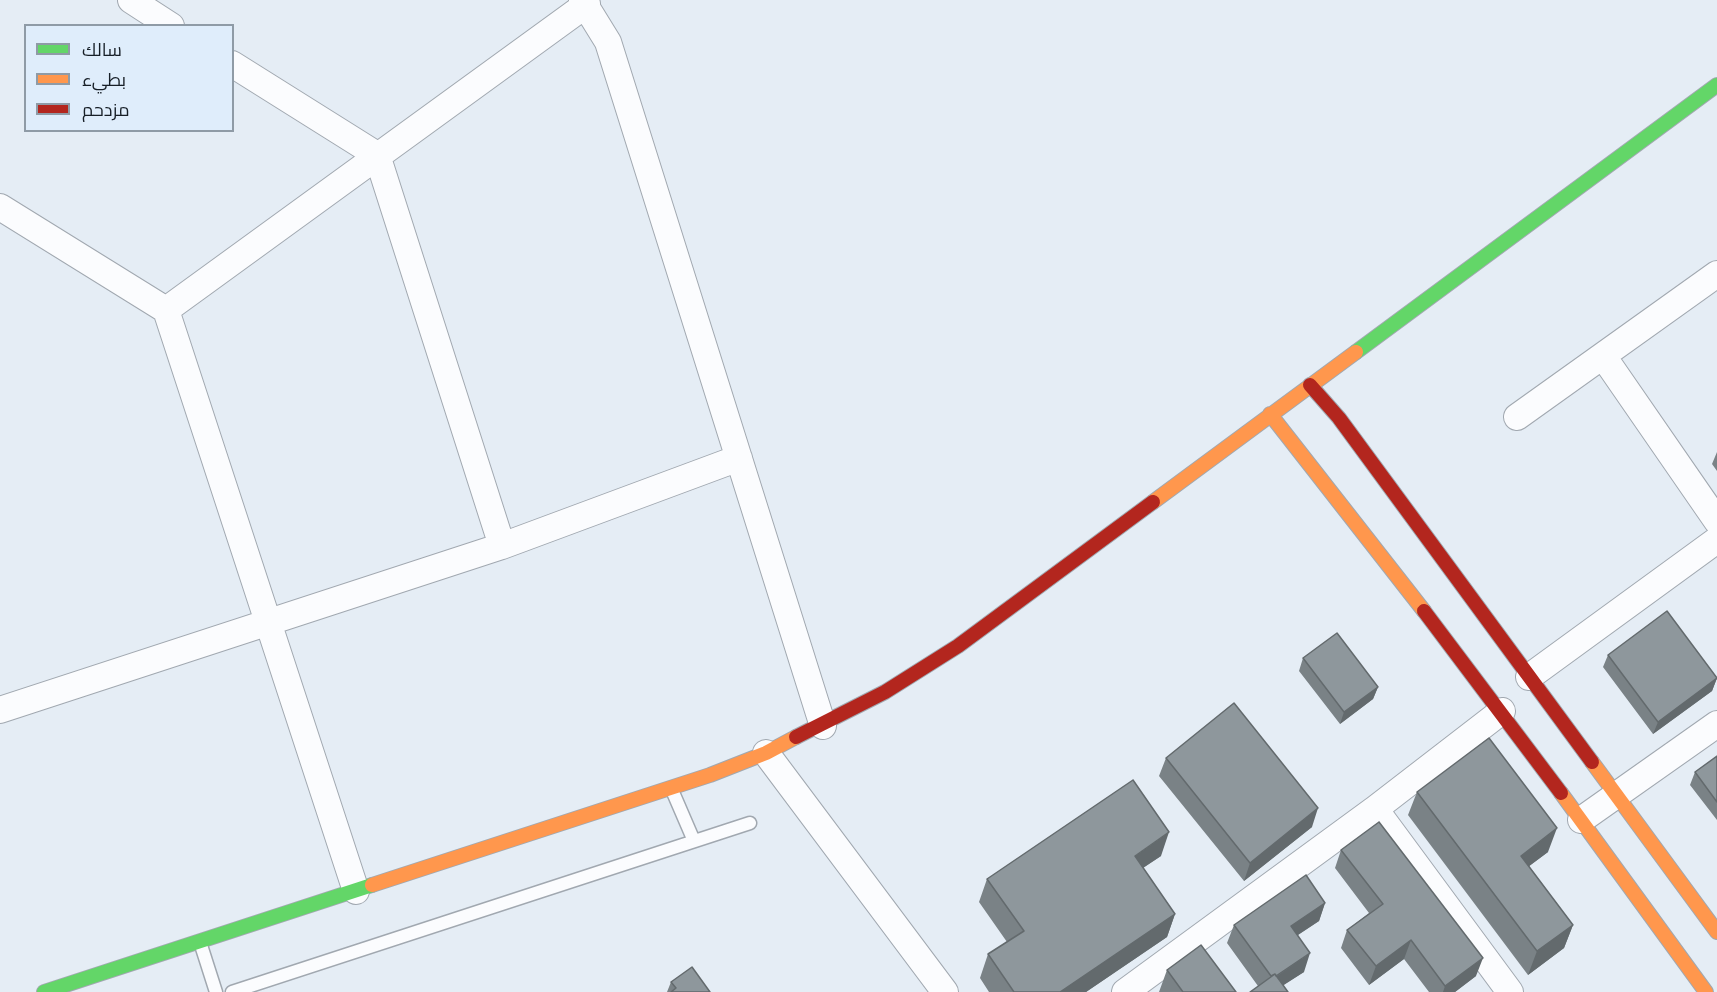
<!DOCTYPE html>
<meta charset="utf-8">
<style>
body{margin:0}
#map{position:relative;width:1717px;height:992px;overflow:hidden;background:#e5edf5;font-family:"Noto Sans",Cairo,sans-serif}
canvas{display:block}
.legend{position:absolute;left:24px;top:24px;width:210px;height:108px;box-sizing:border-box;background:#dfedfb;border:2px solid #8f9ba6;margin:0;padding:8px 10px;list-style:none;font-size:18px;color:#171f27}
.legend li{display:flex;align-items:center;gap:12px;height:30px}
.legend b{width:30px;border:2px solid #8f9ba6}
</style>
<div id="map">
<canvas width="1717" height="992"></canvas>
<ul class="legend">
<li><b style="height:8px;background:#63d668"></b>سالك</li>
<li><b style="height:8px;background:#ff974d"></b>بطيء</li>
<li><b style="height:8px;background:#b3261e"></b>مزدحم</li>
</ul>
</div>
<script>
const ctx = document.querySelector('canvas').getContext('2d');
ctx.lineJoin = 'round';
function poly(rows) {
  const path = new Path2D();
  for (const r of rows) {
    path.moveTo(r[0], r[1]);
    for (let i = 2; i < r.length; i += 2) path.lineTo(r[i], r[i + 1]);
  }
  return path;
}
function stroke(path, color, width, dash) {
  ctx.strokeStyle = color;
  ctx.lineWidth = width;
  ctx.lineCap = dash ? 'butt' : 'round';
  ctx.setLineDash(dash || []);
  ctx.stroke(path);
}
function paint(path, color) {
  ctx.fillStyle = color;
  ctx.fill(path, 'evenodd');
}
const lane = poly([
 [672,790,694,841],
 [200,942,216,992],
 [232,992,750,823]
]);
const street = poly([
 [131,0,171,26],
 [582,0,608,42,823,726],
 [232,64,377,155,502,546],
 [0,207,166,310,356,891],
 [166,310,587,4],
 [1603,356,1717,521],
 [1517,417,1717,274],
 [1529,677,1717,540],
 [0,710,502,546,739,458],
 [766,753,945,992],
 [1375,809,1510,992],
 [1581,820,1717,724],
 [1125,992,1375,809,1502,711]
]);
const fast = poly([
 [1356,352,1717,85],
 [44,992,372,885]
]);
const slow = poly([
 [1270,414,1424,611],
 [1153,502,1356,352],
 [1592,762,1717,932],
 [1561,793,1706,992],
 [372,885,710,775,766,753,796,737]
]);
const jam = poly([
 [1310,385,1339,418,1592,762],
 [1424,611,1561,793],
 [796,737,885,692,958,646,1153,502]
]);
stroke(lane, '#a1a8b0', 15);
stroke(street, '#a1a8b0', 28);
stroke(fast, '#a1a8b0', 16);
stroke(slow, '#a1a8b0', 16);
stroke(jam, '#a1a8b0', 16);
stroke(lane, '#fbfcfe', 12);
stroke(street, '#fbfcfe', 26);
stroke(fast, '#63d668', 14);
stroke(slow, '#ff974d', 14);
stroke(jam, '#b3261e', 14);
paint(poly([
 [1717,452,1717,471,1712,464],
 [1608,655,1717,678,1712,691,1653,734,1603,667],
 [1303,658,1378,687,1373,699,1340,724,1299,671],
 [1717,756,1717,820,1690,785,1695,772],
 [1166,758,1312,827,1244,881,1159,776],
 [1417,792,1548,852,1529,866,1573,925,1564,948,1528,975,1408,815],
 [1341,850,1476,976,1455,992,1429,992,1404,959,1369,985,1341,948,1347,930,1369,913,1335,868],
 [1161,856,1143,868,1175,914,1167,937,1086,992,989,992,980,978,988,954,1007,942,979,902,987,879],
 [1325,903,1319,921,1298,935,1304,972,1283,985,1258,986,1227,943,1234,925],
 [1167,970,1236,992,1159,992],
 [671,982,710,992,667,992]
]), '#7a8286');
paint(poly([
 [1717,678,1712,691,1653,734,1658,722],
 [1378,687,1373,699,1340,724,1344,712],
 [1318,808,1312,827,1244,881,1250,863],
 [1557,828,1548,852,1512,879,1521,856],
 [1169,832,1161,856,1126,879,1135,856],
 [1325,903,1319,921,1284,944,1291,926],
 [1175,914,1167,937,1086,992,1060,992],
 [1573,925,1564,948,1528,975,1537,951],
 [1411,940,1404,959,1369,985,1376,966],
 [1310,953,1304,972,1273,992,1273,979],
 [1483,958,1476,976,1455,992,1443,992,1445,986]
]), '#636a6d');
const building = poly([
 [1667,611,1717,678,1658,722,1608,655,1667,611],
 [1337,633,1378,687,1344,712,1303,658,1337,633],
 [1234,703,1318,808,1250,863,1166,758,1234,703],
 [1489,738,1557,828,1521,856,1573,925,1537,951,1417,792,1489,738],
 [1717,756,1717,802,1695,772,1717,756],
 [1133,780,1169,832,1135,856,1175,914,1060,992,1014,992,988,954,1024,931,987,879,1133,780],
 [1379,822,1483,958,1445,986,1411,940,1376,966,1347,930,1383,904,1341,850,1379,822],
 [1306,875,1325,903,1291,926,1310,953,1276,976,1275,974,1271,976,1234,925,1306,875],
 [1201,945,1236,992,1183,992,1167,970,1201,945],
 [692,967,710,992,671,992,676,988,671,982,692,967],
 [1275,974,1288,992,1250,992,1275,974]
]);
paint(building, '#8e979c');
stroke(building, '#636a6d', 1.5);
</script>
